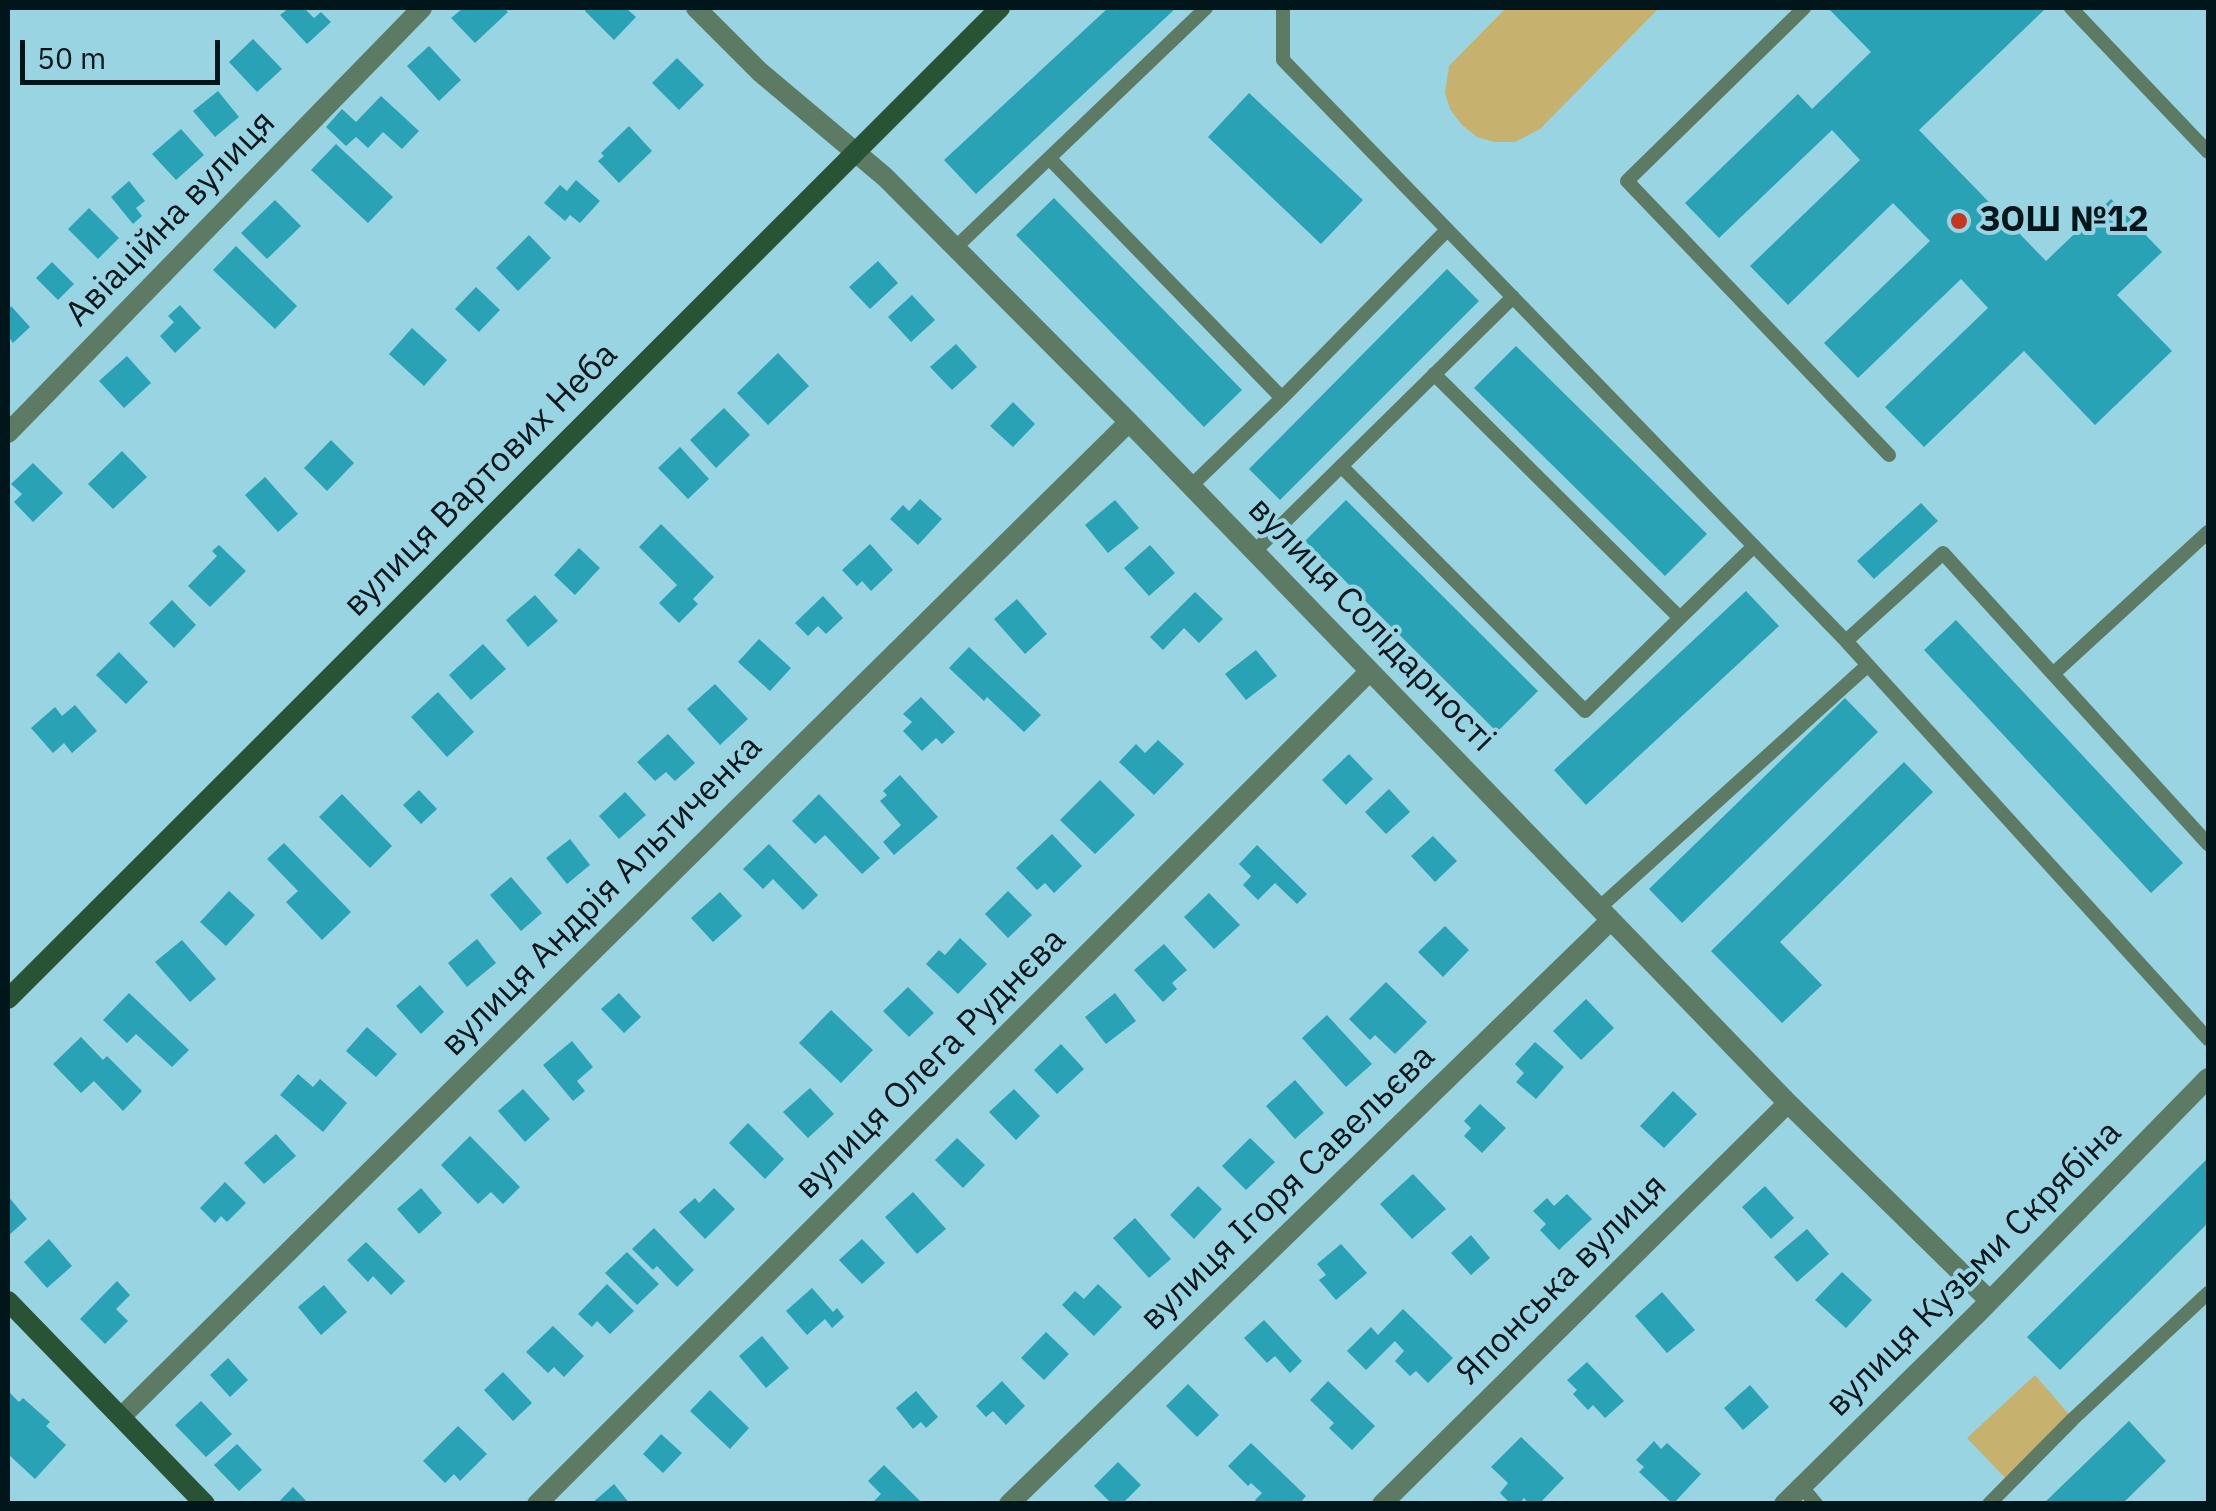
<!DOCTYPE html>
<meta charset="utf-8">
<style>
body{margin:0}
#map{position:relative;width:2216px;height:1511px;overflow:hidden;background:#98d4e1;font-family:"IBM Plex Sans",sans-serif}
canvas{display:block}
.frame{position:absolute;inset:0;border:10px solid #00161b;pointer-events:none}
.scale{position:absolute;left:20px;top:40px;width:200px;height:45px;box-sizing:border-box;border:5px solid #00161b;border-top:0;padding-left:12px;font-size:30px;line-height:35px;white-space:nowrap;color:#00161b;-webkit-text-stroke:8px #98d4e1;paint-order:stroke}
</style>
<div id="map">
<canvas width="2216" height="1511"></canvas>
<div class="frame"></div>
<div class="scale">50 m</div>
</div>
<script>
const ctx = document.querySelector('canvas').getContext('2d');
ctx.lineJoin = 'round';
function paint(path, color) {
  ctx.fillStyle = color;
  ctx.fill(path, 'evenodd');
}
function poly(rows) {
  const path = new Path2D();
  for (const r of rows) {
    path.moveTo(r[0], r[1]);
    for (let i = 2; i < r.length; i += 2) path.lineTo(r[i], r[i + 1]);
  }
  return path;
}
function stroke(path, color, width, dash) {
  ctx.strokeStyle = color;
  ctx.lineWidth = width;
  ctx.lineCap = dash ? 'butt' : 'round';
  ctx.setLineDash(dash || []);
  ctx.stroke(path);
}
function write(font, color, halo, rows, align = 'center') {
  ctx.font = font + ' "IBM Plex Sans",sans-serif';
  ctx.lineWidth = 8;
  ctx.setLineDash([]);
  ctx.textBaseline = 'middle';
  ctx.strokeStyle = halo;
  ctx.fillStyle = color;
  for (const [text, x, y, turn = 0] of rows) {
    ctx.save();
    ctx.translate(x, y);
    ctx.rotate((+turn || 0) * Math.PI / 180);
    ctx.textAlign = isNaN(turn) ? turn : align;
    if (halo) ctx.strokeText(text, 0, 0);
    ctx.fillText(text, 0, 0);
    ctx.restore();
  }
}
paint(poly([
 [1506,8,1659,8,1540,129,1515,142,1495,142,1477,137,1461,124,1450,109,1445,93,1449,66],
 [2035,1375,2073,1419,2010,1483,1967,1438]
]), '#c7b16f');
paint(poly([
 [289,8,304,8,314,18,321,12,331,22,307,44,280,15],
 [463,8,504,8,508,12,475,43,451,18],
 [588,8,626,8,636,17,614,40,585,11],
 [1108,8,1176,8,976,194,944,160],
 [1828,8,2044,10,1919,130,2046,261,2111,199,2162,252,2117,295,2172,351,2095,425,2024,351,1924,447,1885,407,1988,308,1961,279,1858,378,1824,343,1930,241,1893,203,1788,305,1750,266,1860,160,1832,130,1719,238,1685,203,1798,94,1812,109,1871,52],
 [253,39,282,69,257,92,229,62],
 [429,46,461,80,439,101,407,66],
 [677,58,704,85,679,110,652,83],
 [218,91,239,117,215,137,193,111],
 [1249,93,1363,200,1321,244,1208,137],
 [381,96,419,131,402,149,383,132,368,148,356,137,346,146,326,127,342,109,356,122],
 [629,126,652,151,619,183,598,161,604,156,601,153],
 [181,129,204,155,176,180,152,154],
 [336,144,393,197,368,223,311,170],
 [576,180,600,201,580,223,570,215,565,221,544,203,560,185,567,191],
 [129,181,145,201,136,208,142,216,133,224,111,197],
 [1054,198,1242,390,1204,427,1016,235],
 [275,200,301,226,267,259,241,233],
 [89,208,119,238,98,259,68,229],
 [529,235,551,258,518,291,496,268],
 [236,246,297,306,275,329,213,270],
 [878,261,898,283,870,309,849,287],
 [52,262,74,284,58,300,36,278],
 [1447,269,1479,301,1280,500,1249,469],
 [476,287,500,310,479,332,455,309],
 [912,295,935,320,911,342,888,317],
 [180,305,201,328,175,353,160,336,174,322,168,316],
 [11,306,30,327,13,343,8,336,8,310],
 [412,328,447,360,424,386,389,354],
 [956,344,977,367,952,390,930,367],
 [1516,346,1707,534,1665,576,1474,388],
 [778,353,809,386,768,425,737,393],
 [127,356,151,383,124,408,99,381],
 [1013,402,1035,424,1013,447,990,426],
 [724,408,750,435,716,468,690,440],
 [331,440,354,463,327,491,304,468],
 [680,447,709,479,688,499,658,468],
 [122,451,147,477,113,509,88,484],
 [33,463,63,493,33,522,14,502,22,494,11,484],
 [265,477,298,514,278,532,245,495],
 [920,499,942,519,918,545,890,519,903,505,909,511],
 [1115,500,1139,528,1108,553,1085,525],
 [1346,500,1538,691,1497,732,1305,541],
 [1921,503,1938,521,1874,579,1857,561],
 [661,524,714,577,693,599,698,604,679,623,659,603,677,585,639,547],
 [870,544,893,570,871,591,862,581,857,586,842,570],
 [219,545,246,571,210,607,188,586,217,556,212,551],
 [1150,545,1175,573,1149,596,1124,568],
 [579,548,600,568,575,595,554,575],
 [1746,591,1779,626,1586,805,1554,770],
 [1195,592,1223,619,1199,643,1184,628,1163,650,1150,637],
 [535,595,558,621,528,647,506,620],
 [823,596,843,618,826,634,818,626,808,636,795,623],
 [1017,599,1047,634,1025,654,994,619],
 [172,600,196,625,174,648,149,623],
 [1956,620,2183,863,2151,893,1924,650],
 [759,639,791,668,770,691,738,662],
 [483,644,506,669,471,700,449,675],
 [969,647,1041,715,1024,732,987,697,984,701,949,668],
 [1256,650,1277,676,1246,700,1225,674],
 [119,652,148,682,126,704,96,675],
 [715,684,748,719,720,745,687,709],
 [438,692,474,732,447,757,411,717],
 [921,697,955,732,942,744,936,738,922,751,903,731,912,722,903,714],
 [1845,698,1878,732,1682,923,1649,889],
 [75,705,97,731,72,753,64,743,53,753,31,728,55,707,62,716],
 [668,734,695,763,675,781,666,772,655,781,637,762],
 [1158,740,1184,764,1154,795,1119,762,1136,744,1145,753],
 [1349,754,1373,779,1346,805,1322,780],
 [1904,762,1933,792,1780,942,1822,985,1782,1023,1711,951],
 [900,775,938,817,894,855,883,842,901,825,880,801,887,795,883,791],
 [1100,780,1135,815,1095,854,1060,820],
 [1389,789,1410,812,1386,834,1365,812],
 [419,790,437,809,421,824,403,805],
 [625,792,646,815,619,839,599,816],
 [342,794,392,846,370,868,319,817],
 [819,794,880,858,862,874,825,835,815,844,792,821],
 [1052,834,1082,866,1054,893,1045,883,1037,890,1016,868],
 [1433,836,1457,861,1435,882,1411,856],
 [570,839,590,865,567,884,546,858],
 [284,843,351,912,322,940,286,902,298,891,267,859],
 [769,844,818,895,803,910,773,879,763,889,743,869],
 [1257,845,1307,894,1297,904,1275,883,1258,900,1243,885,1251,876,1239,864],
 [511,877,542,913,521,931,490,895],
 [229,891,255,915,226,946,200,922],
 [1008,891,1032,915,1008,938,985,914],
 [720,892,742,916,713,942,691,918],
 [1209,893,1240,925,1214,949,1184,917],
 [1445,926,1469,950,1443,977,1418,952],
 [960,938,987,964,958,994,926,964,939,950,945,955],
 [477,939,496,963,467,987,448,963],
 [182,940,216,979,190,1002,155,962],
 [1164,944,1187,970,1172,983,1177,989,1163,1002,1134,970],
 [1386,982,1427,1022,1395,1054,1375,1035,1370,1040,1349,1019],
 [420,985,444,1012,421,1034,396,1006],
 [908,987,934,1013,909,1037,883,1011],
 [129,993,189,1050,172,1067,136,1034,127,1043,103,1020],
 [619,993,641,1017,624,1033,601,1009],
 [1115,993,1136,1021,1106,1044,1085,1017],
 [1586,999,1614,1028,1581,1060,1553,1031],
 [831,1010,873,1050,841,1083,799,1043],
 [1327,1015,1372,1064,1346,1087,1302,1038],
 [367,1027,397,1054,376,1077,346,1051],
 [81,1037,103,1060,107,1056,142,1091,123,1111,94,1081,81,1093,53,1064],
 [572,1041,593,1067,577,1081,585,1091,573,1101,543,1065],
 [1535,1042,1564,1067,1536,1099,1516,1082,1524,1073,1515,1064],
 [1061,1044,1084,1069,1057,1094,1034,1070],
 [298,1074,313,1087,320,1079,347,1103,323,1132,280,1095],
 [1295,1080,1324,1113,1295,1139,1266,1106],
 [810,1088,834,1114,808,1138,783,1112],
 [523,1089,550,1119,525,1142,498,1111],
 [1014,1089,1040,1116,1016,1140,989,1112],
 [1673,1091,1697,1114,1664,1148,1640,1126],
 [1480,1104,1506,1128,1482,1153,1464,1136,1471,1128,1464,1121],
 [748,1123,784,1159,765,1179,729,1143],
 [276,1134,296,1156,264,1184,244,1163],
 [470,1136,520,1187,503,1204,491,1192,478,1204,441,1165],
 [957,1138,985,1165,963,1188,935,1160],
 [1250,1138,1275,1162,1246,1190,1222,1166],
 [2208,1158,2208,1223,2060,1370,2027,1337],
 [1413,1174,1446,1209,1412,1239,1380,1204],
 [225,1182,246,1203,227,1222,221,1216,215,1223,200,1208],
 [1198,1186,1222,1209,1194,1239,1170,1215],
 [1765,1186,1794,1218,1771,1239,1742,1207],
 [421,1188,442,1213,419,1234,397,1209],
 [714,1188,735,1209,705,1239,679,1212,695,1198,699,1203],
 [913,1192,946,1229,917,1254,885,1217],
 [1567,1194,1592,1219,1559,1250,1540,1230,1546,1224,1533,1211,1547,1198,1554,1206],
 [8,1196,27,1219,8,1236],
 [1135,1218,1171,1259,1149,1278,1113,1238],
 [654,1228,694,1270,677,1287,657,1266,653,1270,632,1249],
 [1807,1229,1829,1254,1797,1282,1774,1257],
 [1471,1235,1490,1258,1471,1275,1451,1253],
 [49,1239,72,1266,47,1288,24,1262],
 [862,1239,885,1263,862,1284,839,1260],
 [366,1242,405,1281,391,1295,373,1276,368,1282,347,1260],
 [1341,1244,1367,1273,1336,1300,1319,1280,1326,1275,1317,1264],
 [627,1252,659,1284,637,1305,605,1273],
 [1842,1272,1872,1300,1846,1328,1815,1300],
 [117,1281,130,1295,116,1309,128,1321,105,1344,80,1319],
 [607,1284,634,1311,610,1334,597,1321,592,1327,578,1314],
 [1098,1284,1122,1307,1094,1336,1062,1305,1075,1291,1084,1299],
 [324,1285,347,1312,321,1335,298,1307],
 [812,1288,833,1312,837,1308,844,1317,832,1328,825,1319,807,1335,786,1311],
 [1662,1292,1695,1330,1667,1353,1635,1316],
 [1403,1309,1453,1358,1428,1383,1416,1371,1410,1376,1395,1361,1404,1351,1395,1341,1366,1370,1347,1351,1371,1327,1378,1335],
 [1264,1320,1302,1361,1290,1373,1275,1356,1267,1363,1244,1338],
 [553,1326,584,1356,564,1377,554,1367,548,1373,526,1352],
 [1046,1332,1069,1354,1044,1380,1021,1358],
 [762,1336,789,1368,766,1388,739,1356],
 [228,1358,248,1380,230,1397,210,1375],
 [1587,1362,1624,1401,1605,1418,1593,1405,1588,1410,1573,1394,1577,1390,1567,1380],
 [503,1372,532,1403,513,1421,484,1390],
 [1002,1381,1025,1406,1006,1425,993,1411,986,1417,976,1406],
 [1328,1381,1375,1426,1352,1450,1329,1428,1334,1423,1310,1400],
 [1188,1384,1219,1415,1197,1437,1166,1406],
 [1750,1385,1769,1407,1743,1430,1724,1408],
 [710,1390,749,1428,730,1449,690,1411],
 [8,1391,19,1402,23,1398,50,1422,46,1426,66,1445,35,1479,8,1454],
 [916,1391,938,1417,926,1428,921,1422,913,1429,896,1408],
 [201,1401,232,1434,206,1457,175,1425],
 [2129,1421,2166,1461,2122,1504,2043,1504],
 [458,1426,487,1454,460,1481,454,1474,445,1483,423,1461],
 [661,1434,682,1453,663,1473,643,1454],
 [1521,1437,1564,1478,1539,1504,1529,1504,1524,1498,1519,1504,1511,1504,1500,1493,1508,1483,1491,1467],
 [1654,1441,1661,1449,1667,1443,1701,1474,1673,1504,1639,1472,1644,1467,1636,1460],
 [1251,1443,1306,1496,1299,1504,1259,1504,1255,1500,1262,1493,1251,1483,1248,1486,1228,1466],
 [237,1444,262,1470,239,1491,214,1465],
 [1118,1462,1141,1485,1122,1504,1112,1504,1094,1486],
 [884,1465,923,1504,877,1504,874,1501,881,1494,868,1481],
 [614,1484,630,1504,591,1504],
 [293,1487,309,1504,277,1504]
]), '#2aa2b6');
stroke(poly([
 [1283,8,1283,60,1846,641,1943,553,2053,674,2208,532],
 [1804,8,1627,181,1889,455],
 [2071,8,2208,152],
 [1051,160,1282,398,1447,230],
 [955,248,1206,8],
 [1341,466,1585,711,1680,618,1434,374],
 [1191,486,1282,398],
 [1254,552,1513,297],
 [1680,618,1754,546],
 [1846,641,2208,1039],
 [2053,674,2208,844],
 [1599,908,1868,665],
 [1802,1487,1816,1504],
 [1989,1504,2073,1419,2208,1293]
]), '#5d7a64', 14);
stroke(poly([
 [696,8,760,72,885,177,1129,422,1788,1103,1989,1300],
 [8,433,422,8],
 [121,1417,1129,422],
 [537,1504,1370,671],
 [1009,1504,1611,920],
 [1382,1504,1788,1103],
 [1784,1504,1979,1312,2208,1078]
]), '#5d7a64', 20);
stroke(poly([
 [8,999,1000,8],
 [8,1301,205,1504]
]), '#285435', 20);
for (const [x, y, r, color] of [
 [1959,221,10,"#c43822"]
]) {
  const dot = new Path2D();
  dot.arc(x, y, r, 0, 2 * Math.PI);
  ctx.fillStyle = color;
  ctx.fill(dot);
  stroke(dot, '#98d4e1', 4);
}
write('35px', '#00161b', '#98d4e1', [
 ["Авіаційна вулиця",171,219,-46],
 ["вулиця Вартових Неба",481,480,-45],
 ["вулиця Солідарності",1371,625,46],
 ["вулиця Андрія Альтиченка",602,896,-45],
 ["вулиця Олега Руднєва",931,1064,-45],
 ["вулиця Ігоря Савельєва",1288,1188,-44],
 ["вулиця Кузьми Скрябіна",1974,1269,-45],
 ["Японська вулиця",1562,1280,-45]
]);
write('bold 35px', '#00161b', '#98d4e1', [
 ["ЗОШ №12",1979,221]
], 'left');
</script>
